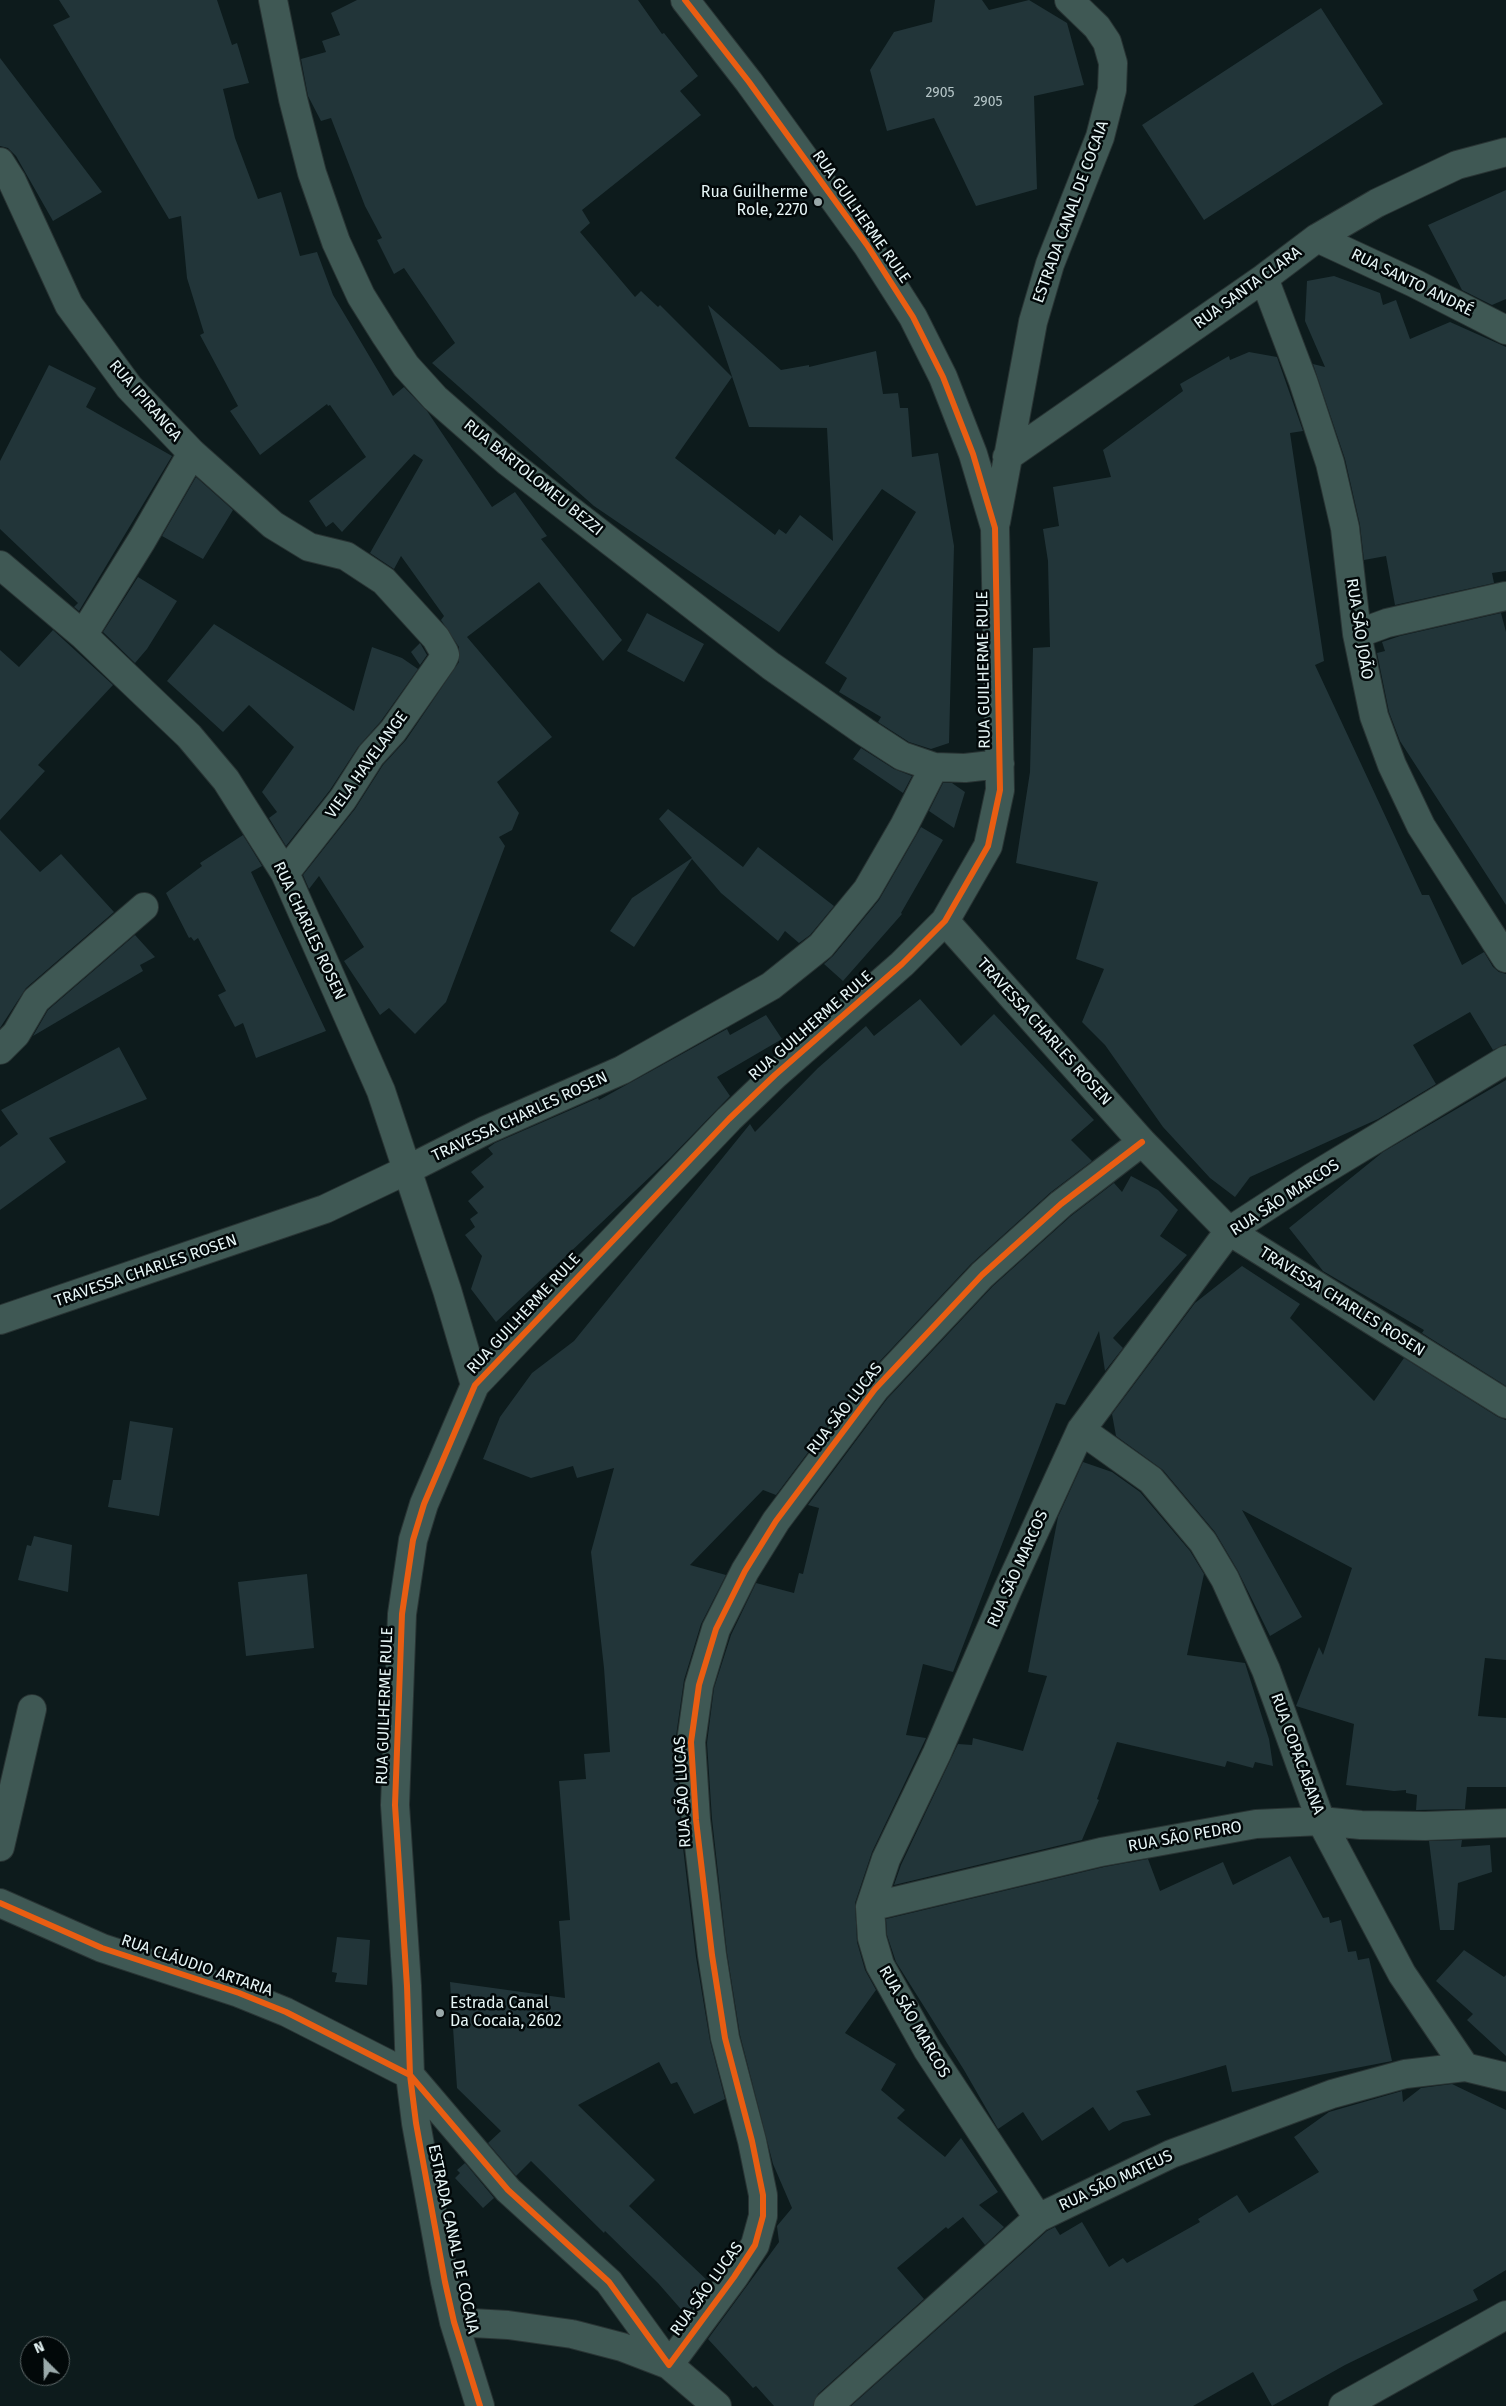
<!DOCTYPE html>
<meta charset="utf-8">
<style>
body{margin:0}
#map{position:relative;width:1506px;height:2406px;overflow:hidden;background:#0d1b1c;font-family:"Fira Sans",sans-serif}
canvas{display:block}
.north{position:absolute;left:20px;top:2336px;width:50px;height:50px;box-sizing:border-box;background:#020809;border:1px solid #5d6768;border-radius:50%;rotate:337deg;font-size:14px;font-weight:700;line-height:20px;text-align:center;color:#e6f5f6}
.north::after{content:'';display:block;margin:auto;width:18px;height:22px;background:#9aa9aa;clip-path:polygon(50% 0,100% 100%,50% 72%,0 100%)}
</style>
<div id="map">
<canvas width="1506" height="2406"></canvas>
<div class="north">N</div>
</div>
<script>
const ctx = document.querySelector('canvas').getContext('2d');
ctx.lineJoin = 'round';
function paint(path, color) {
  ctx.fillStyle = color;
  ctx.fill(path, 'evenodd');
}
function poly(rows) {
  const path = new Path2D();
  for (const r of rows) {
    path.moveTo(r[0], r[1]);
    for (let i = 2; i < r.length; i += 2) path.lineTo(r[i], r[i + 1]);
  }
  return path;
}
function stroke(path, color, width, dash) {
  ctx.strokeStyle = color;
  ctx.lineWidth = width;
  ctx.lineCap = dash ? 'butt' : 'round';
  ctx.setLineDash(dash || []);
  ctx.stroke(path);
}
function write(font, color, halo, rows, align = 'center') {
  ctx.font = font + ' "Fira Sans",sans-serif';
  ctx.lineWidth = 5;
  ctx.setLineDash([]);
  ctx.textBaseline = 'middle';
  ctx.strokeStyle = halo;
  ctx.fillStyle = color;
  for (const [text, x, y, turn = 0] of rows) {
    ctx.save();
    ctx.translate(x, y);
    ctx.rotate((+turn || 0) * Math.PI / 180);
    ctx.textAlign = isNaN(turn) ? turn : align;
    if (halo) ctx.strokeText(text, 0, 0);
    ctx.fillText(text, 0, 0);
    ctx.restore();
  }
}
paint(poly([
 [59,0,217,0,232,45,237,43,249,83,223,89,235,138,258,199,281,192,300,256,317,252,333,295,393,396,404,387,427,411,492,507,515,492,547,536,541,539,622,640,603,661,539,582,467,637,552,737,497,782,519,813,512,830,499,837,505,846,446,1002,415,1034,389,1008,380,1015,344,961,364,947,319,876,309,889,303,875,355,809,383,765,406,740,459,662,459,647,441,620,444,616,401,556,394,569,370,553,423,460,414,454,342,532,333,522,326,527,309,501,366,457,330,405,328,406,327,404,260,455,230,411,238,406,200,335,204,333,187,278,181,216,169,219,53,25,70,17],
 [357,0,638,0,662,34,664,33,698,76,680,91,701,115,582,210,590,223,580,232,635,297,641,291,658,307,660,305,732,377,675,458,775,535,779,529,786,534,800,515,833,541,827,428,749,427,708,305,781,370,809,365,809,367,876,351,883,394,898,393,900,408,908,408,912,457,938,453,954,546,949,743,931,749,909,742,878,722,881,717,839,692,847,678,825,663,916,512,882,489,779,632,594,506,432,363,455,343,404,268,394,274,377,240,382,238,365,206,331,118,321,121,308,96,301,59,326,52,322,41,340,35,331,13],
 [935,0,982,0,989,10,1029,0,1067,23,1084,85,1034,96,1037,189,976,206,934,118,887,131,870,70,894,32,932,22],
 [1321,8,1383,104,1204,220,1142,125],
 [0,58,102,192,53,221,16,156,8,148,0,146],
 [1506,190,1506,299,1492,305,1462,290,1428,225],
 [1334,276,1380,293,1383,305,1396,300,1410,339,1450,322,1506,347,1506,571,1492,573,1494,583,1395,605,1386,556,1364,560,1360,525,1345,459,1313,364,1325,367,1305,321,1307,281],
 [1249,352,1277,357,1303,431,1290,433,1324,661,1315,665,1422,895,1429,895,1462,965,1484,952,1493,967,1499,972,1506,974,1506,1044,1493,1050,1470,1012,1413,1045,1436,1084,1378,1119,1250,1177,1235,1197,1210,1178,1163,1127,1105,1045,1082,1022,1104,969,1076,959,1098,882,1016,863,1030,772,1033,648,1050,647,1048,561,1043,529,1059,526,1053,487,1111,477,1103,450,1183,391,1180,384,1229,356,1230,360],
 [49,365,96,388,86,407,172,456,79,611,74,607,78,603,0,529,0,461],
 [196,477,233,510,203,559,162,536],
 [138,577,177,601,147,649,135,663,103,632],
 [647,613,704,644,684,682,627,651],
 [1501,613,1506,632,1506,905,1400,741,1389,712,1377,653,1385,651,1382,642,1400,636],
 [214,624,354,711,372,647,402,658,418,669,381,721,358,747,330,790,286,846,269,818,277,812,262,792,294,747,249,705,223,732,167,681],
 [53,630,113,685,38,765,45,771,0,820,0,650,19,667],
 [420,643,427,655,420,665,411,652],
 [861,748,894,769,912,776,903,793,853,759],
 [943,783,952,783,965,792,954,828,929,811],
 [668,809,743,867,758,847,834,906,810,935,799,943,785,931,778,941,721,893,692,859,634,947,610,931,632,898,692,858,659,819],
 [921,827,943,840,901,913,902,914,843,981,824,964,833,956,879,900],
 [0,830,40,872,61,854,114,912,26,988,0,1028],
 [243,835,262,866,251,872,326,1031,256,1058,243,1023,235,1027,218,995,226,991,198,938,194,941,191,937,189,938,166,893,202,866,200,863],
 [135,935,155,957,140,965,143,971,33,1036,48,1010],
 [920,999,961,1046,994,1014,1094,1120,1071,1140,1092,1161,1051,1192,971,1264,864,1378,776,1495,763,1490,690,1565,726,1575,701,1624,684,1680,675,1743,680,1822,696,1957,710,2041,725,2099,694,2114,677,2082,671,2084,659,2062,578,2105,655,2180,629,2206,710,2283,686,2315,658,2283,605,2231,604,2233,531,2161,516,2176,488,2143,501,2131,457,2088,450,1982,565,1998,559,1921,570,1920,559,1781,586,1779,584,1754,610,1752,604,1668,591,1552,614,1468,577,1478,573,1466,531,1478,483,1459,500,1417,532,1373,574,1341,750,1124,755,1132,818,1068,866,1026,874,1036],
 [766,1015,782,1039,717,1077,730,1096,670,1158,496,1322,471,1289,482,1256,465,1235,475,1227,470,1219,478,1213,468,1201,484,1187,471,1172,493,1154,488,1148,495,1143,598,1098,599,1100,727,1029,730,1035],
 [119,1047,147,1099,49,1138,66,1162,0,1210,0,1147,18,1134,1,1110],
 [1506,1080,1506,1386,1422,1333,1424,1330,1323,1271,1289,1228,1383,1152],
 [1131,1176,1158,1190,1178,1210,1160,1236,1187,1255,1113,1338,1123,1348,1105,1371,1099,1331,1065,1405,1056,1403,953,1672,923,1664,906,1735,926,1738,872,1852,855,1903,857,1942,865,1970,876,1990,845,2033,896,2064,881,2090,905,2110,897,2118,945,2157,961,2138,998,2192,979,2205,1004,2227,985,2245,963,2217,948,2229,946,2227,897,2268,924,2299,818,2394,813,2406,774,2406,756,2386,753,2388,708,2339,779,2242,777,2226,792,2208,773,2164,740,2035,727,1953,712,1819,707,1743,714,1688,731,1635,756,1583,794,1593,799,1573,803,1574,819,1508,808,1505,887,1399,993,1286,1071,1216,1114,1183,1122,1192],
 [1242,1266,1300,1304,1290,1318,1374,1401,1404,1358,1498,1417,1506,1420,1506,1660,1485,1658,1478,1716,1506,1718,1506,1787,1467,1787,1465,1809,1416,1810,1417,1795,1406,1793,1406,1790,1394,1791,1346,1785,1354,1724,1296,1706,1319,1647,1323,1655,1352,1568,1242,1510,1302,1617,1270,1636,1238,1571,1215,1532,1163,1470,1116,1436,1112,1414,1195,1303],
 [130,1421,173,1428,159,1516,108,1507,113,1480,121,1480],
 [1083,1462,1112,1472,1140,1492,1190,1551,1204,1574,1187,1655,1245,1663,1269,1739,1273,1766,1255,1762,1253,1768,1227,1761,1225,1767,1117,1742,1097,1799,1099,1800,1082,1840,894,1885,901,1865,958,1744,972,1745,973,1738,1023,1751,1047,1676,1028,1672,1058,1517],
 [34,1536,72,1545,68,1592,18,1580,27,1545,31,1546],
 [307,1574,314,1648,246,1656,238,1582],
 [1462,1840,1461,1847,1490,1845,1492,1872,1458,1883,1454,1930,1440,1930,1429,1841],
 [1290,1856,1323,1918,1329,1917,1330,1923,1341,1920,1348,1952,1356,1951,1358,1960,1369,1958,1392,2061,1232,2092,1226,2065,1136,2091,1151,2115,1123,2122,1109,2131,1093,2107,1042,2141,1023,2112,998,2129,964,2070,896,1962,887,1935,886,1919,1104,1867,1148,1859,1160,1891,1223,1862,1233,1885],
 [337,1937,370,1940,367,1985,335,1982,337,1973,332,1972],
 [1464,1950,1504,1977,1506,1975,1506,2056,1467,2020,1473,2014,1436,1981],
 [1452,2084,1506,2110,1506,2270,1473,2290,1478,2300,1345,2365,1272,2406,1253,2372,1193,2406,851,2406,1047,2231,1055,2227,1060,2235,1082,2222,1109,2267,1123,2258,1127,2263,1200,2222,1198,2219,1237,2195,1249,2213,1319,2172,1294,2137,1329,2112,1402,2091,1403,2102,1421,2088],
 [465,2163,494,2198,483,2208,455,2178,460,2173,457,2170]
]), '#223539');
const minor = poly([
 [273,0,293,99,312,173,336,242,361,296,386,336,406,366,435,398,508,462,771,666,865,732,902,756,934,767,965,768,1000,764],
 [0,162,12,181,69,305,129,387,192,453,273,525,309,547,346,556,384,581,436,638,444,652,445,655,442,661,393,731,371,755,343,799,285,873],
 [1317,238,1414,283,1506,330],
 [1264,278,1303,381,1330,463,1345,528,1357,634,1374,716,1392,765,1421,826,1506,958],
 [1007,457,1264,278,1317,238,1377,203,1457,165,1506,152],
 [996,522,1033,322,1050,264,1100,137,1112,90,1113,63,1107,42,1097,27,1069,0],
 [0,565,83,635,189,736,226,780,285,873,381,1091,447,1290,475,1385],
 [1357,634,1387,623,1506,596],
 [83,635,142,540,192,453],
 [945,921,1142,1142,1229,1231,1506,1404],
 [0,1050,16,1034,36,1000,144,907],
 [0,1320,325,1209,409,1169,486,1130,622,1070,771,986,821,946,867,890,904,826,934,767],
 [1081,1430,1151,1480,1203,1542,1225,1579,1266,1670,1321,1821,1402,1974,1465,2067],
 [0,1847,32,1709],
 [0,1903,102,1948,239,1993,286,2012,410,2075,508,2190,609,2282,669,2365,734,2277,755,2245,763,2216,763,2195,752,2141,725,2038,712,1955,696,1820,691,1742,699,1685,716,1629,745,1571,776,1521,875,1389,982,1275,1061,1204,1142,1142],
 [870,1907,1101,1852,1256,1824,1321,1821,1361,1825,1425,1826,1506,1823],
 [1038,2218,927,2049,880,1965,872,1938,870,1907,886,1859,937,1753,1008,1589,1081,1430,1229,1231,1311,1178,1506,1060],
 [454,2322,508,2325,572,2334,622,2347,669,2365,717,2406],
 [480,2406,454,2322,445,2282,416,2123,410,2075,407,1986,395,1805,402,1614,413,1540,424,1504,475,1385,729,1119,775,1075,902,964,945,921,988,846,1000,790,995,528,973,454,943,377,913,317,867,245,749,82,685,0],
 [828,2406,1038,2218,1171,2154,1332,2094,1405,2074,1465,2067,1506,2077],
 [1343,2406,1506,2315]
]);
stroke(minor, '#293434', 30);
stroke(minor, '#3f5854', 28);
stroke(poly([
 [0,1903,102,1948,239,1993,286,2012,410,2075,508,2190,609,2282,669,2365,734,2277,755,2245,763,2216,763,2195,752,2141,725,2038,712,1955,696,1820,691,1742,699,1685,716,1629,745,1571,776,1521,875,1389,982,1275,1061,1204,1142,1142],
 [480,2406,454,2322,445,2282,416,2123,410,2075,407,1986,395,1805,402,1614,413,1540,424,1504,475,1385,729,1119,775,1075,902,964,945,921,988,846,1000,790,995,528,973,454,943,377,913,317,867,245,749,82,685,0]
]), '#e95d12', 6);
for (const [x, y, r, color] of [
 [818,202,5,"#9aa9aa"],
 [440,2013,5,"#9aa9aa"]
]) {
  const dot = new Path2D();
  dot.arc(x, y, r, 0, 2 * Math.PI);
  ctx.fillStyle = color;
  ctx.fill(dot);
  stroke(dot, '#020809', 2);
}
write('14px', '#b5c5c7', null, [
 ["2905",940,93],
 ["2905",988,102]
]);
write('16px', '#e6f5f6', '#020809', [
 ["Rua Guilherme",808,193],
 ["Role, 2270",808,211],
 ["Estrada Canal",450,2004,"left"],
 ["Da Cocaia, 2602",450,2022,"left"]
], 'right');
write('16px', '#e6f5f6', '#020809', [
 ["ESTRADA CANAL DE COCAIA",1071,212,-70],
 ["RUA GUILHERME RULE",861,217,55],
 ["RUA SANTO ANDRÉ",1412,283,26],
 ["RUA SANTA CLARA",1248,288,-36],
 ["RUA IPIRANGA",145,401,49],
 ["RUA BARTOLOMEU BEZZI",533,478,39],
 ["RUA SÃO JOÃO",1359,629,81],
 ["RUA GUILHERME RULE",984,670,-91],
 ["VIELA HAVELANGE",367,765,-54],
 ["RUA CHARLES ROSEN",309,931,65],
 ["RUA GUILHERME RULE",811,1026,-41],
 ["TRAVESSA CHARLES ROSEN",1044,1032,48],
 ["TRAVESSA CHARLES ROSEN",520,1117,-25],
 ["RUA SÃO MARCOS",1285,1198,-33],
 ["TRAVESSA CHARLES ROSEN",146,1271,-19],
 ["TRAVESSA CHARLES ROSEN",1342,1302,32],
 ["RUA GUILHERME RULE",524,1314,-47],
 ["RUA SÃO LUCAS",845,1409,-52],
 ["RUA SÃO MARCOS",1018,1569,-66],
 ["RUA GUILHERME RULE",385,1706,-88],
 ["RUA COPACABANA",1297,1754,70],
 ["RUA SÃO LUCAS",683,1792,-93],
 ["RUA SÃO PEDRO",1185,1837,-10],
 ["RUA CLÁUDIO ARTARIA",197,1966,19],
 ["RUA SÃO MARCOS",914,2022,60],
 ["RUA SÃO MATEUS",1116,2181,-25],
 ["ESTRADA CANAL DE COCAIA",453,2239,78],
 ["RUA SÃO LUCAS",707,2289,-54]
]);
</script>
